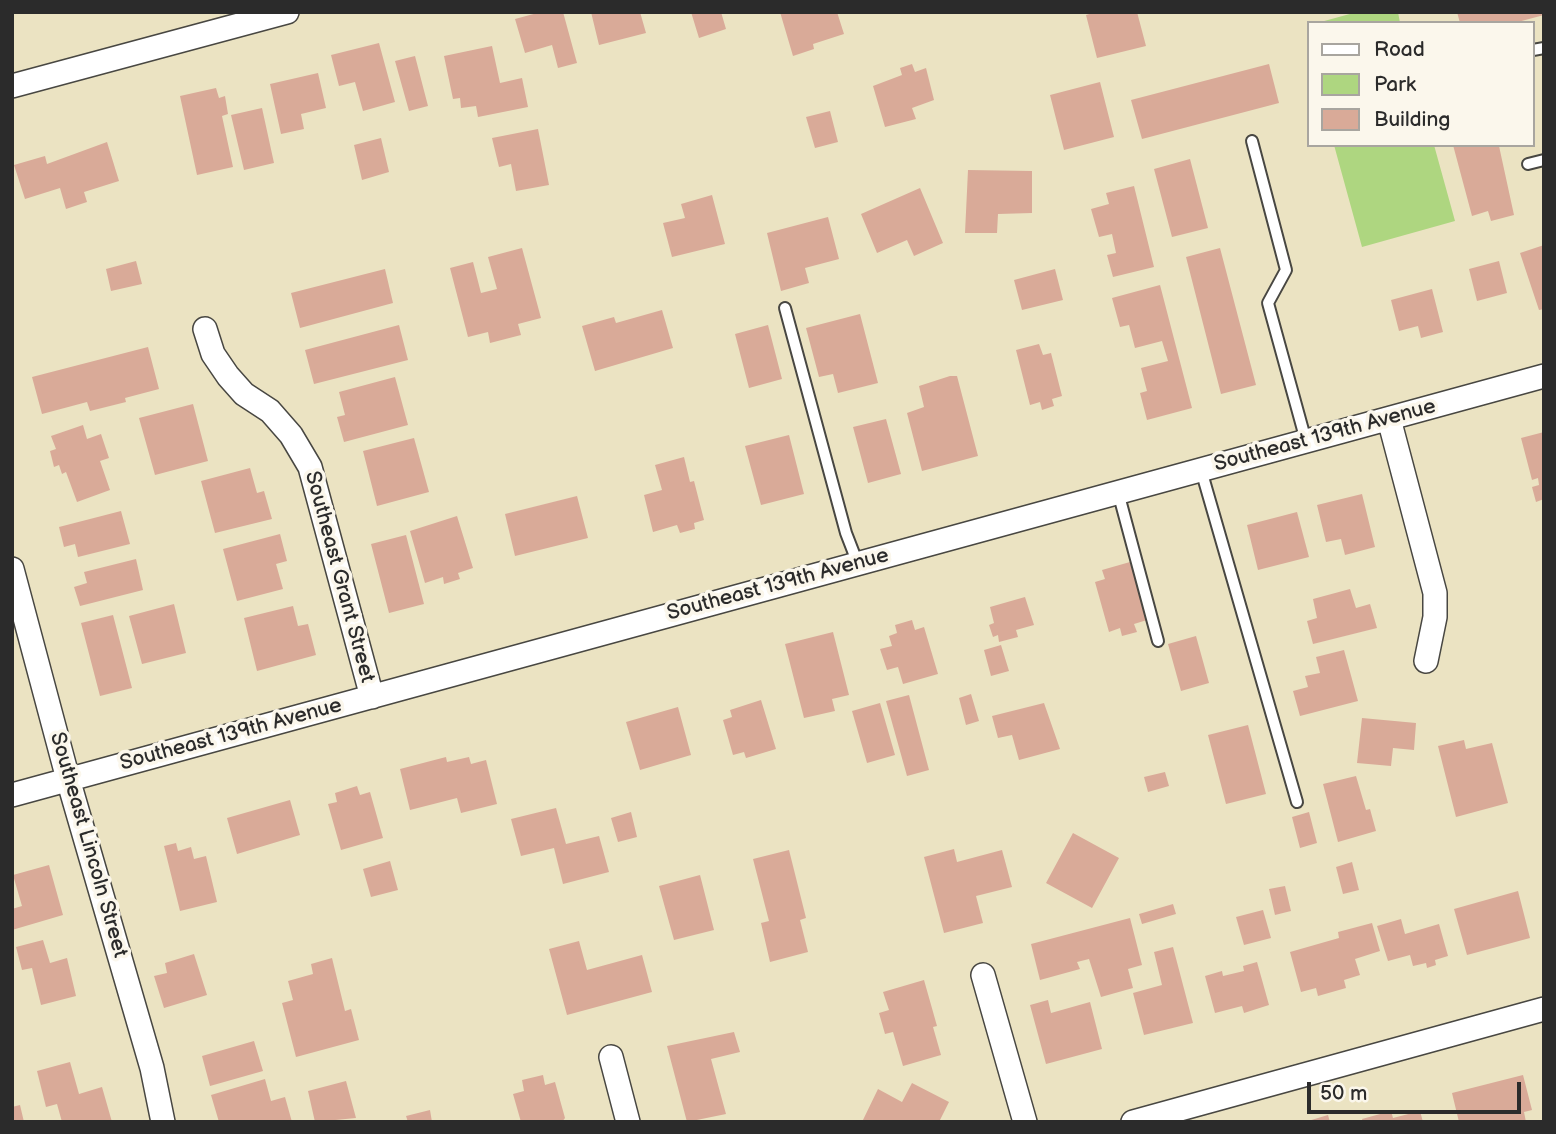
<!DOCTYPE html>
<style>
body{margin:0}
#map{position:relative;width:1556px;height:1134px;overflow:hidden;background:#ebe3c2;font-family:"Balsamiq Sans",sans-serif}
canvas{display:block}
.frame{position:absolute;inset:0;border:14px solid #2b2b2b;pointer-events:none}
.legend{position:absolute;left:1307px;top:21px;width:228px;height:126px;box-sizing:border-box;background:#fbf7ec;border:2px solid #a8a59f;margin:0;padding:9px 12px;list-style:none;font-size:21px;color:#2b2b2b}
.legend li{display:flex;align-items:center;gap:14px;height:35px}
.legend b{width:35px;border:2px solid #a8a59f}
.scale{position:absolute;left:1307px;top:1082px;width:214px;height:32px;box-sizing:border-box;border:4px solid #2b2b2b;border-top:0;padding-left:9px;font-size:21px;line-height:24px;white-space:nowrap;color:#2b2b2b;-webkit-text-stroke:5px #fbf7ec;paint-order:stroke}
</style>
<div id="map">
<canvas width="1556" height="1134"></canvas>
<div class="frame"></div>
<ul class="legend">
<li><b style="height:9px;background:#fff"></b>Road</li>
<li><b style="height:19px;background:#aed680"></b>Park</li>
<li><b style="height:19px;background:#d9aa98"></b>Building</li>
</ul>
<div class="scale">50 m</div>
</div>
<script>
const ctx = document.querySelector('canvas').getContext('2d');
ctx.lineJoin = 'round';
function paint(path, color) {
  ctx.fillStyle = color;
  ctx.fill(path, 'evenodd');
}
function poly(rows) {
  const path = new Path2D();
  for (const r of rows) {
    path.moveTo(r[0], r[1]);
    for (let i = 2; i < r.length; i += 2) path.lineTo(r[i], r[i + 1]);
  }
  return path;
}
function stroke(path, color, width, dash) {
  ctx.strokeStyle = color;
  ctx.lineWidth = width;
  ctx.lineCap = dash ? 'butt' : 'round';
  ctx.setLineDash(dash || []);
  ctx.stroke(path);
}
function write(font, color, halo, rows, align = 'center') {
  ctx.font = font + ' "Balsamiq Sans",sans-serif';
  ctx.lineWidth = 7;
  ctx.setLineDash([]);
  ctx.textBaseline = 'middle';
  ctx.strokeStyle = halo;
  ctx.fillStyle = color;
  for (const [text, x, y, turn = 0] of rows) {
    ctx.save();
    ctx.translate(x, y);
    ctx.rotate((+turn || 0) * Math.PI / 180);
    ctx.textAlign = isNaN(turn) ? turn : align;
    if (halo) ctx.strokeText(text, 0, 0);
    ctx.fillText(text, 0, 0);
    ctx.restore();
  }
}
paint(poly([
 [1357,12,1398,12,1400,23,1317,23],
 [1334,145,1434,145,1455,221,1362,247]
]), '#aed680');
paint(poly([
 [541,12,563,12,577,63,558,68,552,45,525,53,515,19],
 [591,12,640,12,646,33,599,45],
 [691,12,721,12,726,29,699,38],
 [780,12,837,12,844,34,813,44,814,49,793,56],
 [1096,12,1137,12,1146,46,1097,58,1086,15],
 [1457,12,1544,12,1544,15,1514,23,1460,23],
 [379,43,395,102,363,111,355,82,339,86,331,55],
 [492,46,500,83,522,78,528,107,478,117,476,106,461,108,460,98,453,99,444,56],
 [415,56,428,106,409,111,395,61],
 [912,64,915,72,926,68,934,100,912,108,916,119,885,127,873,86,902,75,900,68],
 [1269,64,1279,103,1142,139,1131,100],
 [318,73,326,108,301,114,304,129,281,134,270,84],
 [1100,82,1114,137,1064,150,1050,95],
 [216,88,219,98,225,96,228,114,222,116,233,167,197,175,180,96],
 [262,108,274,163,244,170,231,115],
 [830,111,838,142,815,148,806,117],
 [538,129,549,185,516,191,511,164,499,167,492,138],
 [381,138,389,172,362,180,354,145],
 [107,142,119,181,84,192,87,202,66,209,60,188,25,199,14,165,45,156,47,164],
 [1453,145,1499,146,1514,215,1491,221,1488,211,1472,216],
 [1190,159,1208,228,1172,237,1154,169],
 [968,170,1032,171,1032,213,998,214,997,233,965,233],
 [1134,186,1154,267,1113,277,1107,255,1116,253,1112,234,1099,237,1091,209,1109,204,1106,193],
 [920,188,943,243,914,256,907,240,877,253,861,214],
 [712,195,725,244,672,257,663,223,685,218,681,204],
 [828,217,839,259,805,268,809,283,781,291,767,233],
 [1544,245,1544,309,1539,310,1520,253],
 [522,248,541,318,518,324,521,335,490,343,488,332,468,337,450,268,473,262,481,293,497,289,488,257],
 [1220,248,1256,385,1221,394,1186,257],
 [136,261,142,284,111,291,106,269],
 [1499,261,1507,293,1477,301,1469,269],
 [385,269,393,303,300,328,291,293],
 [1055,269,1063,300,1022,310,1014,280],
 [1160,285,1192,408,1147,420,1140,393,1147,391,1141,368,1168,361,1162,341,1135,348,1129,325,1120,327,1112,298],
 [1432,289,1443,332,1421,338,1418,326,1399,331,1391,300],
 [662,310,673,348,595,371,582,326,614,317,616,323],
 [860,314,878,383,838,393,833,374,819,377,806,328],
 [399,325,408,360,314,384,305,350],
 [768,325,782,379,749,388,735,334],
 [1039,344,1043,355,1051,353,1062,396,1052,399,1054,406,1042,410,1040,402,1030,405,1016,350],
 [148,347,159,389,125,398,126,402,90,411,87,402,42,414,32,377],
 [950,376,957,376,978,456,922,471,907,413,924,407,919,386],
 [395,377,408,425,344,442,337,417,345,415,339,392],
 [193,404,208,461,155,475,139,418],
 [886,419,901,474,868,483,853,427],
 [83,425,87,439,101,434,109,458,100,461,110,490,77,502,66,472,62,474,59,465,54,467,50,451,56,449,51,436],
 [1544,432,1544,499,1536,502,1532,487,1539,485,1538,478,1532,480,1521,438],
 [789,435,804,494,761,505,745,446],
 [414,438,429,492,377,506,363,451],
 [684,457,690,482,694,481,704,520,694,523,695,529,680,533,677,525,653,532,644,495,662,490,655,465],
 [250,468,257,493,264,491,272,519,215,533,201,481],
 [1362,494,1375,547,1345,555,1341,539,1326,542,1317,505],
 [577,496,588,538,515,556,505,514],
 [121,511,130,544,78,557,75,544,64,547,59,527],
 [1297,512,1309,557,1258,570,1247,525],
 [457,516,473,568,458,573,460,579,444,584,443,577,425,583,410,531],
 [280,534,287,561,276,564,283,589,237,601,223,549],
 [406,535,424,604,389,613,371,544],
 [136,559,143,590,80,606,74,587,87,583,84,572],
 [1130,562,1147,620,1134,624,1137,632,1122,636,1120,628,1109,632,1095,582,1105,579,1102,570],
 [1350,589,1356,608,1370,604,1377,628,1313,644,1307,621,1317,618,1313,599],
 [1025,597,1034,625,1016,630,1018,637,999,642,998,635,993,637,989,625,994,623,990,607],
 [174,604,186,653,142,664,129,616],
 [293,606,298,626,308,624,316,655,257,671,244,618],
 [113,615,132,688,100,696,81,623],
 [912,620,915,630,924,627,938,674,903,684,898,667,887,670,880,649,892,646,889,636,897,633,895,625],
 [833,632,849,695,832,699,835,711,804,718,785,644],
 [1196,636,1209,683,1181,691,1168,644],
 [1001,645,1009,671,991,676,984,650],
 [1344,650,1358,701,1300,716,1293,691,1308,687,1305,676,1320,673,1316,657],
 [971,694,979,721,966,725,959,698],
 [909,695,929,770,907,776,886,701],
 [761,700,776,749,746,758,744,752,733,755,723,720,732,717,730,710],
 [880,703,895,755,867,763,852,711],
 [1044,703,1060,749,1019,760,1012,735,998,738,992,716],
 [678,707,691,755,640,770,626,722],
 [1362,718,1416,723,1414,750,1393,748,1391,766,1357,763],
 [1248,725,1266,794,1226,804,1208,735],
 [1464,740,1466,749,1492,743,1508,803,1456,817,1438,746],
 [446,757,447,762,469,757,471,764,486,760,497,804,461,813,457,798,410,810,400,769],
 [1165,772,1169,786,1148,792,1144,777],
 [1356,776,1366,810,1370,809,1376,831,1338,842,1323,784],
 [357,786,360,795,370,792,383,838,341,850,328,804,337,802,335,793],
 [290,800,300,835,237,854,227,818],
 [556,808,566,844,599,836,609,872,563,884,554,848,521,856,511,819],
 [631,812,637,837,618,842,611,818],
 [1309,812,1317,843,1300,848,1292,817],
 [1073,833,1119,858,1092,908,1046,883],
 [176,843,178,851,191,847,194,859,206,856,217,902,180,911,164,846],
 [954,849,957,862,1002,850,1012,887,976,896,983,923,944,933,924,857],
 [789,850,806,918,800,920,808,952,770,962,761,923,769,921,753,859],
 [390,861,398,890,371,897,363,869],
 [1352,862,1359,890,1343,894,1336,867],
 [49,865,63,915,12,930,12,909,22,906,13,875],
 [700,875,714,930,674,940,659,886],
 [1285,886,1291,911,1275,915,1269,889],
 [1518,891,1530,938,1467,955,1454,909],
 [1173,904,1176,914,1142,924,1139,914],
 [1263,910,1271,938,1244,945,1236,917],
 [1130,918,1142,965,1128,969,1133,988,1101,997,1089,959,1077,962,1080,969,1040,980,1031,944],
 [1401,919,1405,934,1439,924,1448,956,1435,960,1436,965,1427,968,1426,963,1413,966,1410,955,1388,961,1377,926],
 [1372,923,1380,951,1355,959,1360,975,1344,980,1346,988,1318,996,1316,988,1301,992,1290,952,1339,938,1338,932],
 [43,940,50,963,67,958,76,996,41,1005,32,968,22,970,16,947],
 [579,941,587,970,642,955,652,992,567,1015,549,949],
 [1173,947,1193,1023,1144,1035,1133,993,1162,985,1154,952],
 [194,954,207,995,164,1008,154,976,167,973,165,963],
 [332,958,345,1011,351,1009,359,1040,296,1057,282,1003,293,1000,288,981,313,974,311,964],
 [1257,962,1269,1005,1244,1013,1242,1006,1215,1013,1205,976,1222,971,1223,976,1244,971,1243,966],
 [924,980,937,1026,933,1027,941,1055,903,1066,893,1032,885,1034,879,1013,889,1010,883,992],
 [1048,1000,1051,1013,1090,1002,1102,1049,1046,1064,1030,1005],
 [734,1032,740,1052,711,1059,726,1114,687,1122,667,1046],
 [254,1041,263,1071,210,1086,202,1056],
 [70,1062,79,1094,102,1087,112,1122,62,1122,57,1104,46,1107,37,1071],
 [543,1075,545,1085,555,1082,565,1118,562,1122,521,1122,513,1094,524,1091,522,1080],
 [1523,1075,1532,1110,1524,1112,1526,1122,1459,1122,1452,1093],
 [265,1079,271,1101,285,1097,292,1122,219,1122,211,1095],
 [346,1081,356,1118,315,1122,308,1091],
 [912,1083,949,1102,939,1122,862,1122,878,1089,902,1102],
 [20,1105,24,1122,12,1122,12,1107],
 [430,1110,432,1122,408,1122,406,1116],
 [1391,1111,1393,1118,1420,1111,1423,1122,1363,1122,1362,1119],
 [1328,1115,1330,1122,1308,1122,1308,1121]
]), '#d9aa98');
const lane = poly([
 [1533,50,1544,48],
 [1252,141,1286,270,1268,303,1306,441],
 [1528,164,1544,160],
 [785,308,846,533,858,564],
 [1201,470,1297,802],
 [1118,492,1158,641]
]);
const street = poly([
 [12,86,287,12],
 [205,329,213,354,228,376,244,394,270,411,291,435,310,467,372,697],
 [1389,419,1435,593,1435,617,1426,661],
 [12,569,68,779,152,1068,163,1122],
 [12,795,1544,376],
 [983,975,1025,1122],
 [611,1057,628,1122],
 [1133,1122,1544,1009]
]);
stroke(lane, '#484742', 14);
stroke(street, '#484742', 26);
stroke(lane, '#fff', 10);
stroke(street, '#fff', 23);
write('21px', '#2b2b2b', '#fbf7ec', [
 ["Southeast 139th Avenue",1325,436,-15],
 ["Southeast Grant Street",339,577,75],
 ["Southeast 139th Avenue",778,585,-15],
 ["Southeast 139th Avenue",231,735,-15],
 ["Southeast Lincoln Street",88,845,74]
]);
</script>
